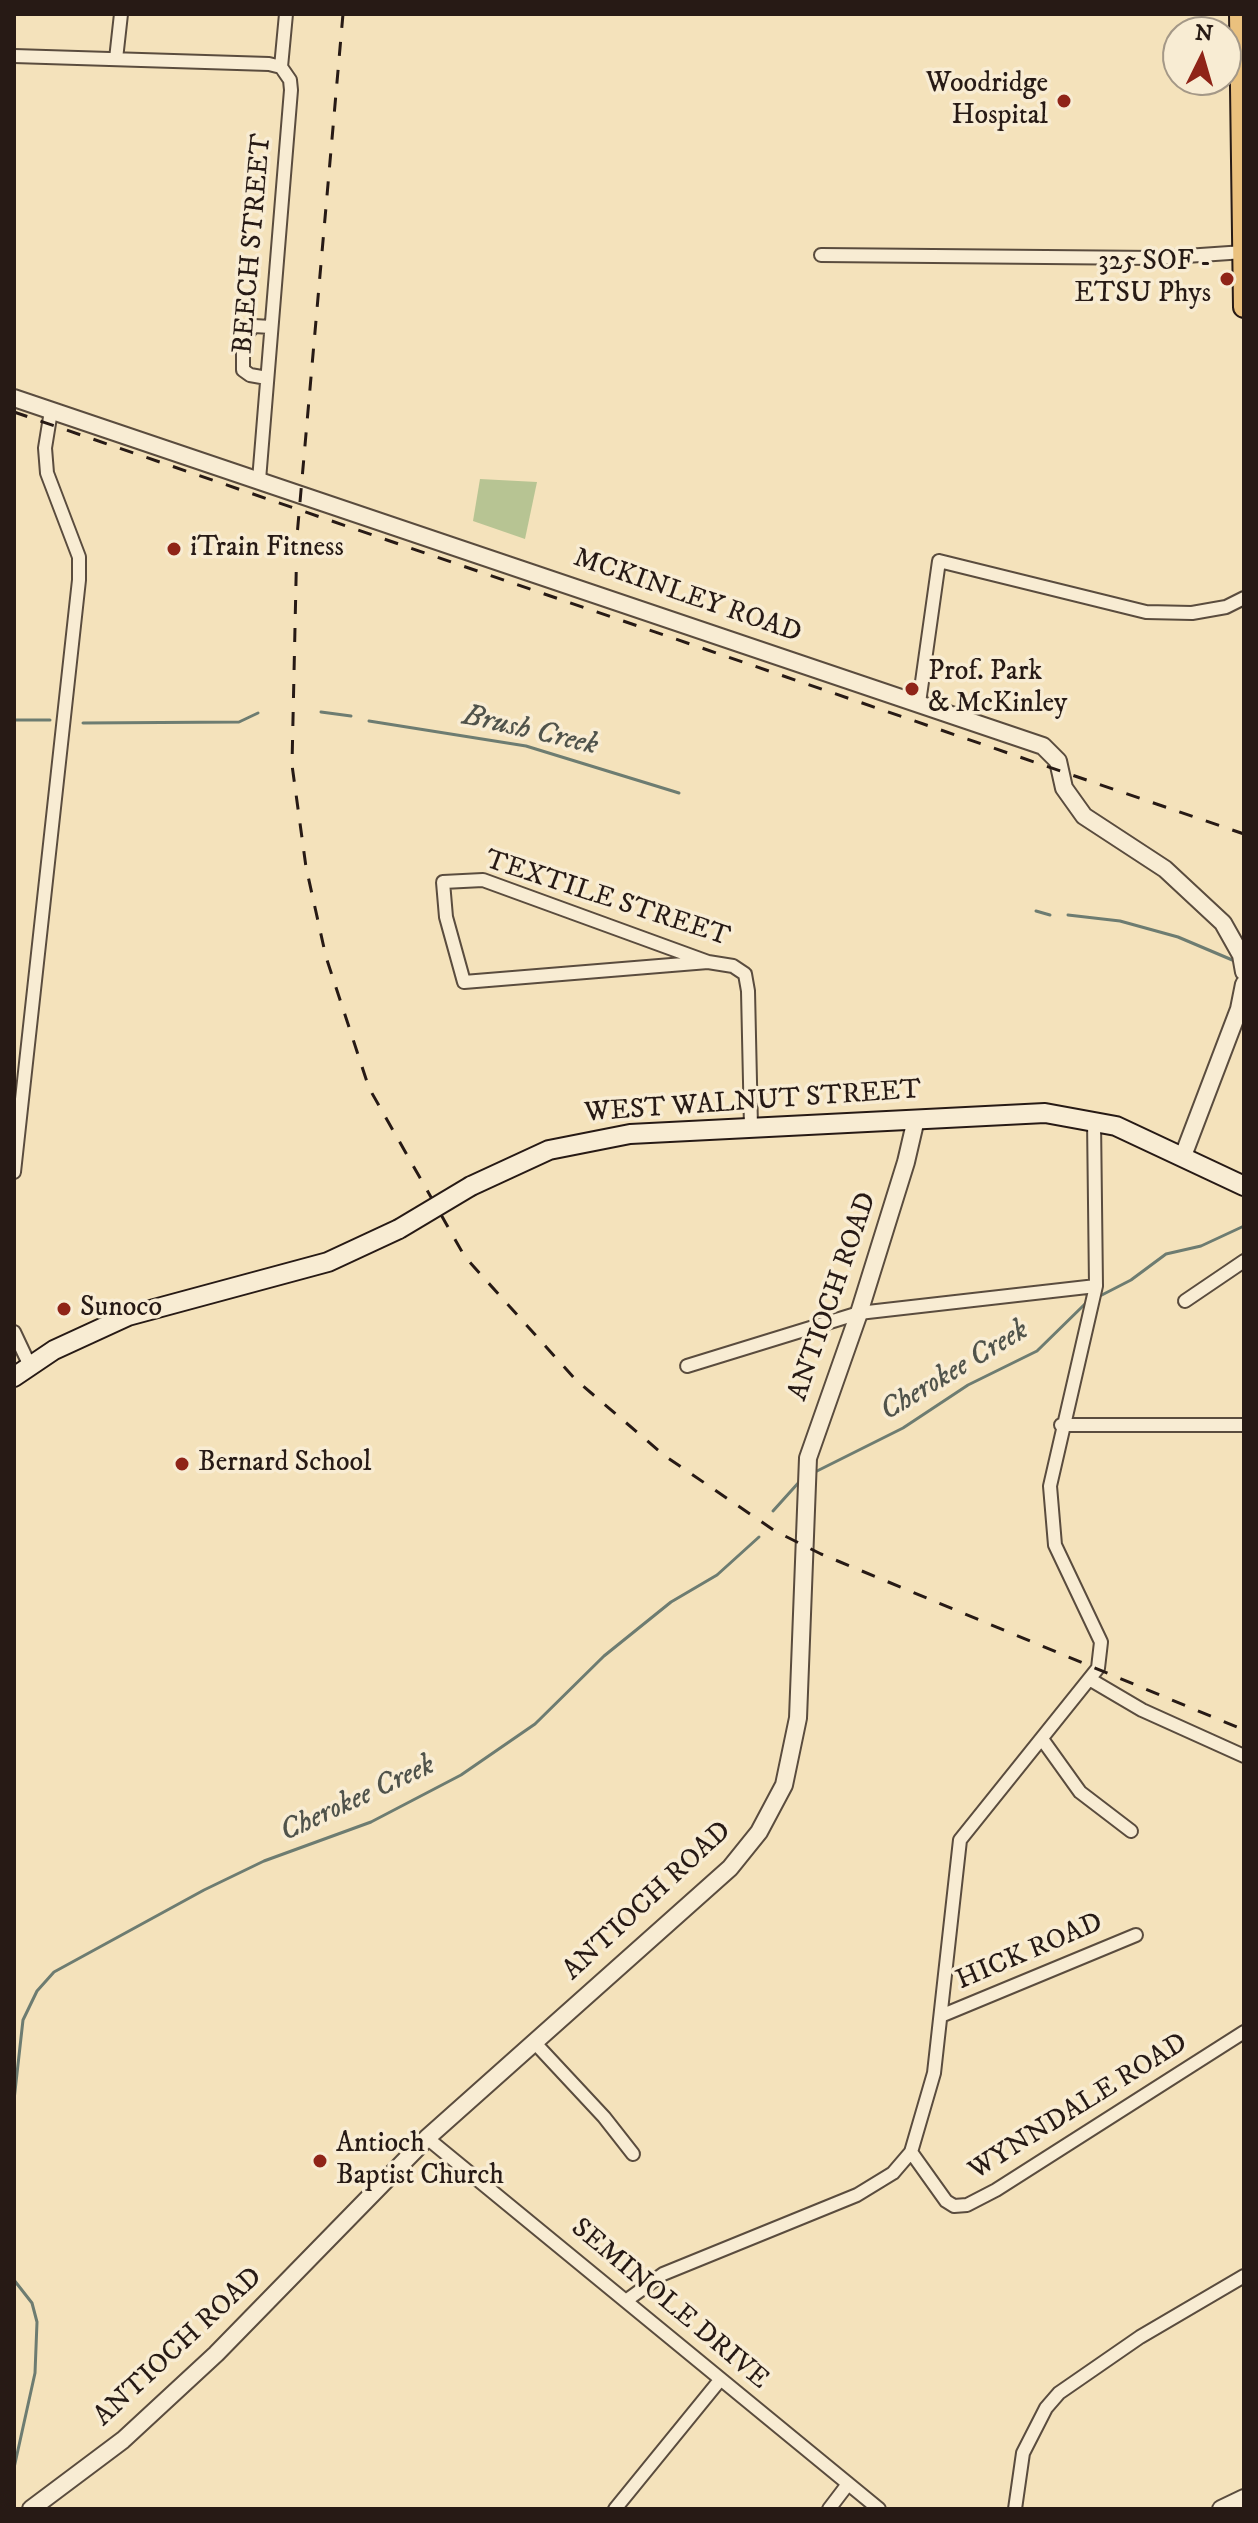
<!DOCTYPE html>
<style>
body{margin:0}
#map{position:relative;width:1258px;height:2523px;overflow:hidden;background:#f4e2bb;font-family:"IM FELL DW Pica",serif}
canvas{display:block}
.frame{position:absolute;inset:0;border:16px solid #271a15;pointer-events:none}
.north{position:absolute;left:1162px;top:16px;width:80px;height:80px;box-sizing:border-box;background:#f8ecd3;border:2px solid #a49887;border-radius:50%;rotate:5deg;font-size:22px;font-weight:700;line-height:32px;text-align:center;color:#271a15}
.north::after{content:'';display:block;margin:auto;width:28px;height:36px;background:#8f2418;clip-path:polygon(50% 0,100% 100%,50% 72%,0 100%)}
</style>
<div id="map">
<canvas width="1258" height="2523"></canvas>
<div class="frame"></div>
<div class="north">N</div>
</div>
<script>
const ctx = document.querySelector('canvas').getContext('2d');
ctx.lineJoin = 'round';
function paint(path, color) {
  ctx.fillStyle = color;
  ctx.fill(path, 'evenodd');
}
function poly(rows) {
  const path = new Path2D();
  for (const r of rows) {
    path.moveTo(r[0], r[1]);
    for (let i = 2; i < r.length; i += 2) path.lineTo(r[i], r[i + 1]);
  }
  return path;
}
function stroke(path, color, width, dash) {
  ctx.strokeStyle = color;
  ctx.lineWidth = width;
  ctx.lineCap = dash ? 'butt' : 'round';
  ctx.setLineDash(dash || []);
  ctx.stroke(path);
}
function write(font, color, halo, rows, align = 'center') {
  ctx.font = font + ' "IM FELL DW Pica",serif';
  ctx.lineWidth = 7;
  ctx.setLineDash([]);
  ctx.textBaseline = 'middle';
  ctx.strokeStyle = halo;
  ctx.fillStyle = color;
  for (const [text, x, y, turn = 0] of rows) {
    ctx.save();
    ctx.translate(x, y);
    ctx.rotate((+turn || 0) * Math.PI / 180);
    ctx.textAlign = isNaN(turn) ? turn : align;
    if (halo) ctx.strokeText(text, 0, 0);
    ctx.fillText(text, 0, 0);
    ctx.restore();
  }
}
paint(poly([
 [480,479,537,482,525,539,473,521]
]), '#b7c493');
stroke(poly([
 [321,712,351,716],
 [14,720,50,720],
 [369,721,526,746,679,793],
 [83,723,239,722,258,713],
 [1036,911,1050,915],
 [1068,915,1120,921,1178,937,1237,962],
 [1096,1298,1131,1280,1166,1254,1201,1246,1244,1226],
 [813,1473,903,1428,968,1385,1037,1351,1086,1303],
 [773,1511,800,1481],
 [14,2100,23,2020,37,1991,54,1972,204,1890,264,1861,371,1822,461,1775,535,1724,604,1656,671,1602,717,1575,759,1537],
 [14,2280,32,2303,37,2322,35,2373,14,2468]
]), '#6d7c71', 3);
const minor = poly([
 [14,56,269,64,281,67],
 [116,59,121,14],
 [821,255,1157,258,1244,252],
 [267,378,250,375,243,370,243,338,254,326,271,327],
 [259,480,291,90,290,80,281,67,286,14],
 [919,703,939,561,1146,612,1192,613,1226,607,1244,598],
 [708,962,464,982,446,917,443,882,483,880,708,962,733,966,745,974,748,991,751,1127],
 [14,1172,79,580,79,557,47,473,45,448,51,411],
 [1185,1301,1244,1261],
 [14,1332,30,1366],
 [687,1366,859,1313,1096,1286],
 [1061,1425,1244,1425],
 [1091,1680,1142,1710,1244,1756],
 [1042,1739,1080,1792,1131,1831],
 [943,2015,1136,1935],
 [535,2043,604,2117,633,2154],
 [427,2138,879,2509],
 [911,2152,946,2201,954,2206,967,2205,996,2190,1244,2032],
 [627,2300,663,2274,857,2195,893,2173,911,2152,934,2073,960,1840,1098,1668,1101,1642,1055,1545,1050,1486,1096,1286,1094,1120],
 [615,2509,720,2380],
 [829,2509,848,2484],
 [1015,2509,1023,2453,1046,2408,1059,2393,1140,2337,1244,2276]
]);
const tertiary = poly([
 [14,398,1043,746,1058,761,1064,788,1084,816,1165,869,1223,923,1241,955,1244,972],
 [1183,1156,1239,1009,1244,984],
 [31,2509,123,2440,216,2354,427,2138,730,1868,759,1832,784,1785,798,1718,808,1458,859,1313,906,1162,916,1119],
 [1221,2509,1244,2498]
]);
const secondary = poly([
 [471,1186,549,1150,630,1134,1045,1113,1116,1126,1244,1186],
 [14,1377,54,1350,128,1316,328,1262,399,1229]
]);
const trunk = poly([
 [1240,14,1244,307]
]);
stroke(minor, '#5a4c3e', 16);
stroke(tertiary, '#5a4c3e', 20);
stroke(secondary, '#271a15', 22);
stroke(trunk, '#271a15', 24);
stroke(minor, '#f8ecd3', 12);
stroke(tertiary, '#f8ecd3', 16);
stroke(secondary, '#f8ecd3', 18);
stroke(trunk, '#eac17e', 20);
stroke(poly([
 [343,14,297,536,292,765,306,867,326,957,369,1088,465,1257,576,1380,665,1456,775,1531,821,1554,1244,1730],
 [14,412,1244,834]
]), '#271a15', 3, [14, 14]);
const secondaryBridge = poly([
 [399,1229,471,1186]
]);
stroke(secondaryBridge, '#271a15', 22, []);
stroke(secondaryBridge, '#f8ecd3', 18);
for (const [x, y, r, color] of [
 [1064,101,8,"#8f2418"],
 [1227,279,8,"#8f2418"],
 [174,549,8,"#8f2418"],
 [912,689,8,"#8f2418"],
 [64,1309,8,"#8f2418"],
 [182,1464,8,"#8f2418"],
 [320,2161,8,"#8f2418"]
]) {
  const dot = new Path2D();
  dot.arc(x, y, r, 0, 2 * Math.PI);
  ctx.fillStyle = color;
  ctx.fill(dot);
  stroke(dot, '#f8ecd3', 3);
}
write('28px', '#271a15', '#f8ecd3', [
 ["Woodridge",1048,85,"right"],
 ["Hospital",1048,117,"right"],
 ["325 SOF -",1211,263,"right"],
 ["ETSU Phys",1211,295,"right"],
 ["iTrain Fitness",190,549],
 ["Prof. Park",928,673],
 ["& McKinley",928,705],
 ["Sunoco",80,1309],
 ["Bernard School",198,1464],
 ["Antioch",336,2145],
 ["Baptist Church",336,2177]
], 'left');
write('28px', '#271a15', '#f8ecd3', [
 ["BEECH STREET",254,244,-85],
 ["MCKINLEY ROAD",687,597,19],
 ["TEXTILE STREET",607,900,18],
 ["WEST WALNUT STREET",753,1103,-4],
 ["ANTIOCH ROAD",834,1297,-71],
 ["ANTIOCH ROAD",648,1902,-43],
 ["HICK ROAD",1030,1953,-23],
 ["WYNNDALE ROAD",1079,2108,-32],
 ["SEMINOLE DRIVE",669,2305,40],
 ["ANTIOCH ROAD",179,2348,-43]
]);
write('italic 30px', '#50534b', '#f8ecd3', [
 ["Brush Creek",530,732,13],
 ["Cherokee Creek",955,1372,-31],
 ["Cherokee Creek",358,1800,-25]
]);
</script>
